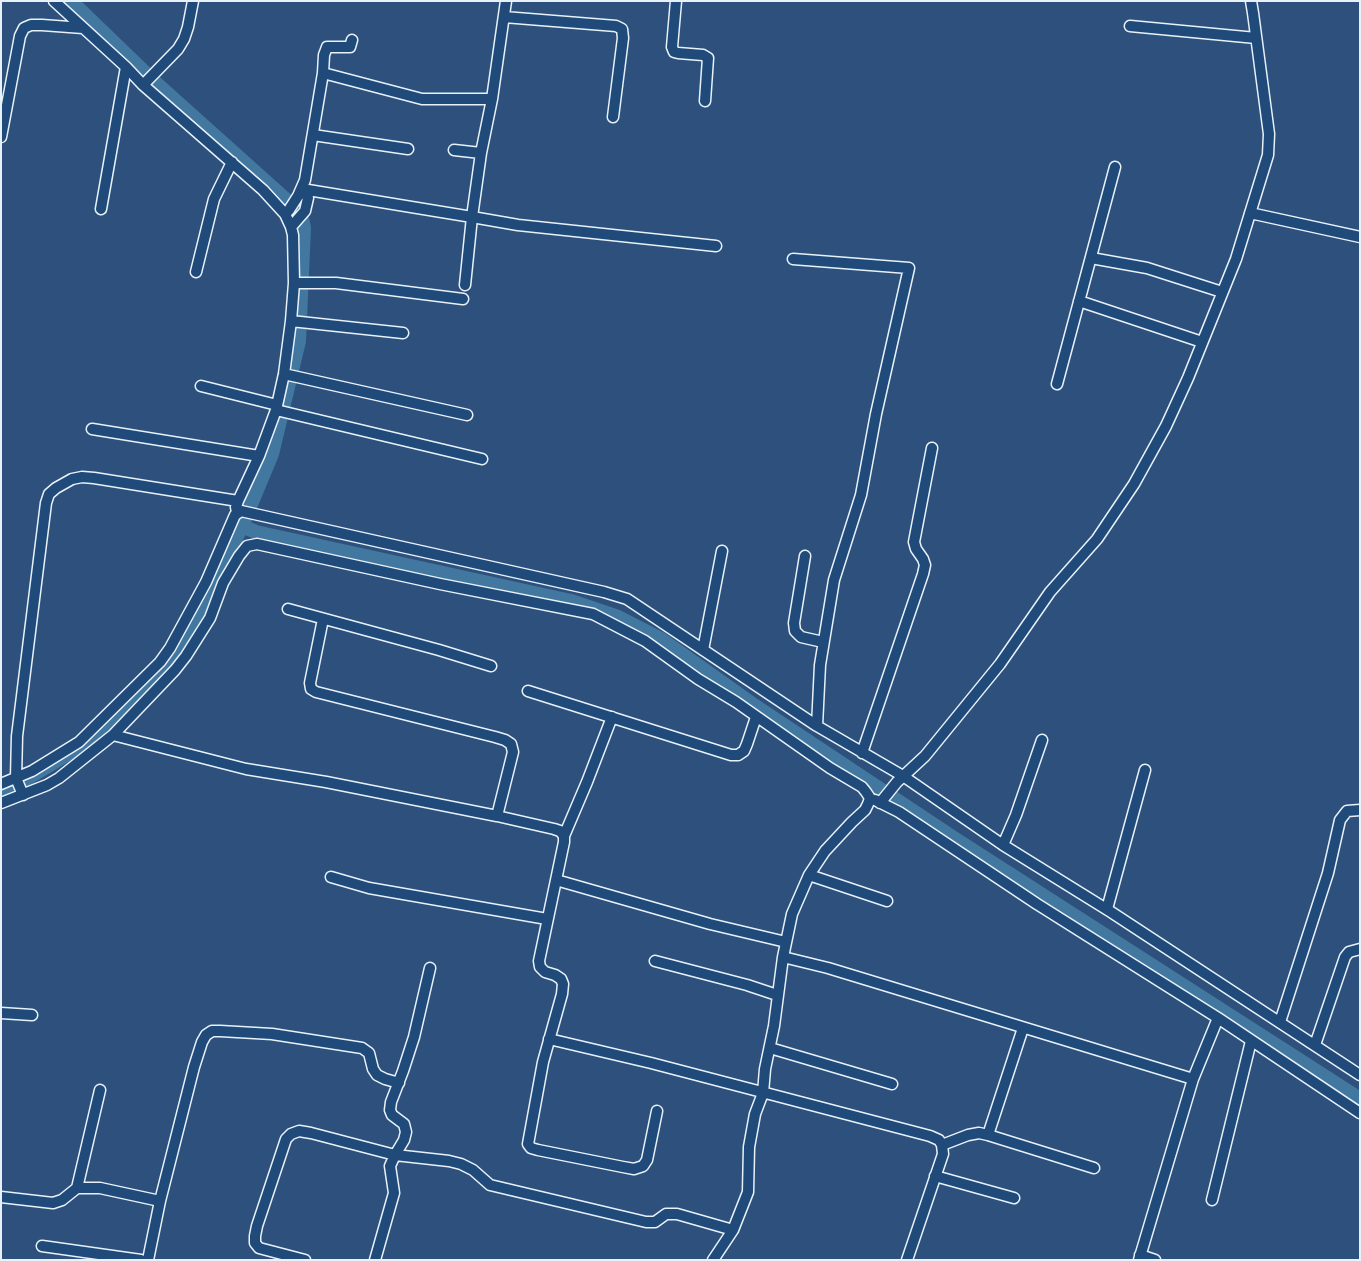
<!DOCTYPE html>
<style>
body{margin:0}
#map{position:relative;width:1361px;height:1261px;overflow:hidden;background:#2d517c;font-family:Mali,sans-serif}
canvas{display:block}
.frame{position:absolute;inset:0;border:2px solid #e8f1f8;pointer-events:none}
</style>
<div id="map">
<canvas width="1361" height="1261"></canvas>
<div class="frame"></div>
</div>
<script>
const ctx = document.querySelector('canvas').getContext('2d');
ctx.lineJoin = 'round';
function poly(rows) {
  const path = new Path2D();
  for (const r of rows) {
    path.moveTo(r[0], r[1]);
    for (let i = 2; i < r.length; i += 2) path.lineTo(r[i], r[i + 1]);
  }
  return path;
}
function stroke(path, color, width, dash) {
  ctx.strokeStyle = color;
  ctx.lineWidth = width;
  ctx.lineCap = dash ? 'butt' : 'round';
  ctx.setLineDash(dash || []);
  ctx.stroke(path);
}
stroke(poly([
 [242,526,256,532,571,601,618,617,661,639,751,703,954,838,1360,1099],
 [1,790,23,781,78,748,107,723,152,682,168,663,187,632,218,576,242,526,272,454,299,341,304,228,301,213,156,83,71,1]
]), '#42789f', 14);
const street = poly([
 [54,1,126,67,143,85,263,190,285,214,291,227,293,235,294,283,291,321,284,374,276,410,259,456,238,501,236,507,237,512],
 [506,1,492,99,481,153,472,217,518,225,716,246],
 [676,1,672,47,674,52,678,53,703,55,708,58,705,101],
 [504,17,616,26,622,29,623,38,613,117],
 [1130,26,1256,38],
 [323,73,324,55,327,47,350,47,352,40],
 [143,85,178,49,184,39,188,27,193,1],
 [313,135,408,149],
 [1,137,20,36,24,28,31,25,42,25,83,28],
 [454,150,481,153],
 [302,189,472,217,465,285],
 [101,209,126,67],
 [1250,213,1360,237],
 [285,214,289,210,298,196,305,180,323,73,422,99,492,99],
 [291,227,305,211,308,198,302,189],
 [1091,258,1147,268,1222,292],
 [793,259,909,268,876,414,861,495,834,580,820,665,817,726],
 [196,272,214,199,232,162],
 [294,283,336,283,463,299],
 [1079,301,1202,342],
 [291,321,403,333],
 [284,374,467,415],
 [1057,384,1115,167],
 [201,386,277,405],
 [276,410,482,459],
 [92,429,259,456],
 [805,556,794,623,795,631,801,637,823,642],
 [288,609,439,650,491,666],
 [323,619,310,683,311,689,316,692,495,737,505,740,511,744,513,752,497,816],
 [703,650,722,551],
 [528,691,731,755,738,755,744,751,747,744,756,717],
 [113,735,246,769,326,782,497,816,554,829,560,831,564,836,564,842,539,961,540,967,545,972,555,975,561,979,563,984,562,994,543,1062,528,1144,531,1148,538,1150,623,1167,634,1169,643,1166,647,1160,657,1111],
 [862,753,923,574,925,565,923,559,916,549,914,542,932,448],
 [1,784,32,771,79,742,160,662,170,648,206,582,235,515,241,511,604,592,627,599,817,726,903,776,1003,845,1111,912,1360,1075],
 [23,795,16,778,17,736,46,503,49,494,56,488,72,479,82,477,94,478,238,501],
 [875,800,899,812,1037,904,1218,1018,1360,1113],
 [1,803,47,785,59,778,113,735,175,670,186,656,210,618,223,583,239,556,247,546,257,544,440,584,593,614,645,641,698,679,736,702,830,768,862,787,866,792,870,798,868,804,865,810,852,822,825,851,809,875,792,914,783,957,774,1026,765,1069,763,1093,755,1114,749,1147,748,1192,733,1230,713,1260],
 [880,803,897,782,925,756,1000,664,1050,592,1097,539,1134,484,1166,426,1188,378,1236,259,1268,155,1269,134,1253,13,1251,1],
 [564,836,587,782,612,717],
 [1003,845,1016,815,1042,740],
 [809,875,887,901],
 [331,877,369,888,547,919],
 [556,880,710,924,786,942],
 [1107,909,1145,770],
 [783,957,828,968,1193,1079],
 [655,961,747,985,777,995],
 [1,1013,32,1015],
 [1280,1022,1328,873,1340,820,1347,811,1360,810],
 [549,1039,651,1063,930,1136,939,1140,942,1145,943,1154,907,1260],
 [1315,1045,1345,957,1349,952,1360,949],
 [770,1048,892,1084],
 [988,1135,1023,1028],
 [942,1145,968,1135,979,1133,988,1135,1094,1168],
 [935,1176,1014,1198],
 [77,1188,100,1090],
 [1,1197,53,1203,62,1200,77,1188,100,1188,160,1201],
 [1212,1200,1251,1041],
 [42,1246,141,1260],
 [1140,1255,1155,1260],
 [148,1260,160,1201,194,1067,202,1042,206,1035,212,1031,220,1031,272,1034,362,1048,369,1053,373,1069,377,1075,385,1079,399,1083],
 [305,1260,259,1248,255,1243,255,1236,257,1226,286,1139,291,1134,299,1131,311,1133,395,1155,449,1161,461,1164,473,1170,490,1185,646,1222,655,1222,666,1214,677,1214,733,1230],
 [375,1260,394,1193,390,1166,395,1155,404,1140,406,1132,404,1124,392,1115,390,1110,391,1102,403,1071,414,1037,430,968],
 [1139,1260,1193,1079,1218,1018]
]);
stroke(street, '#e8f1f8', 13);
stroke(street, '#1f4a7a', 10);
</script>
